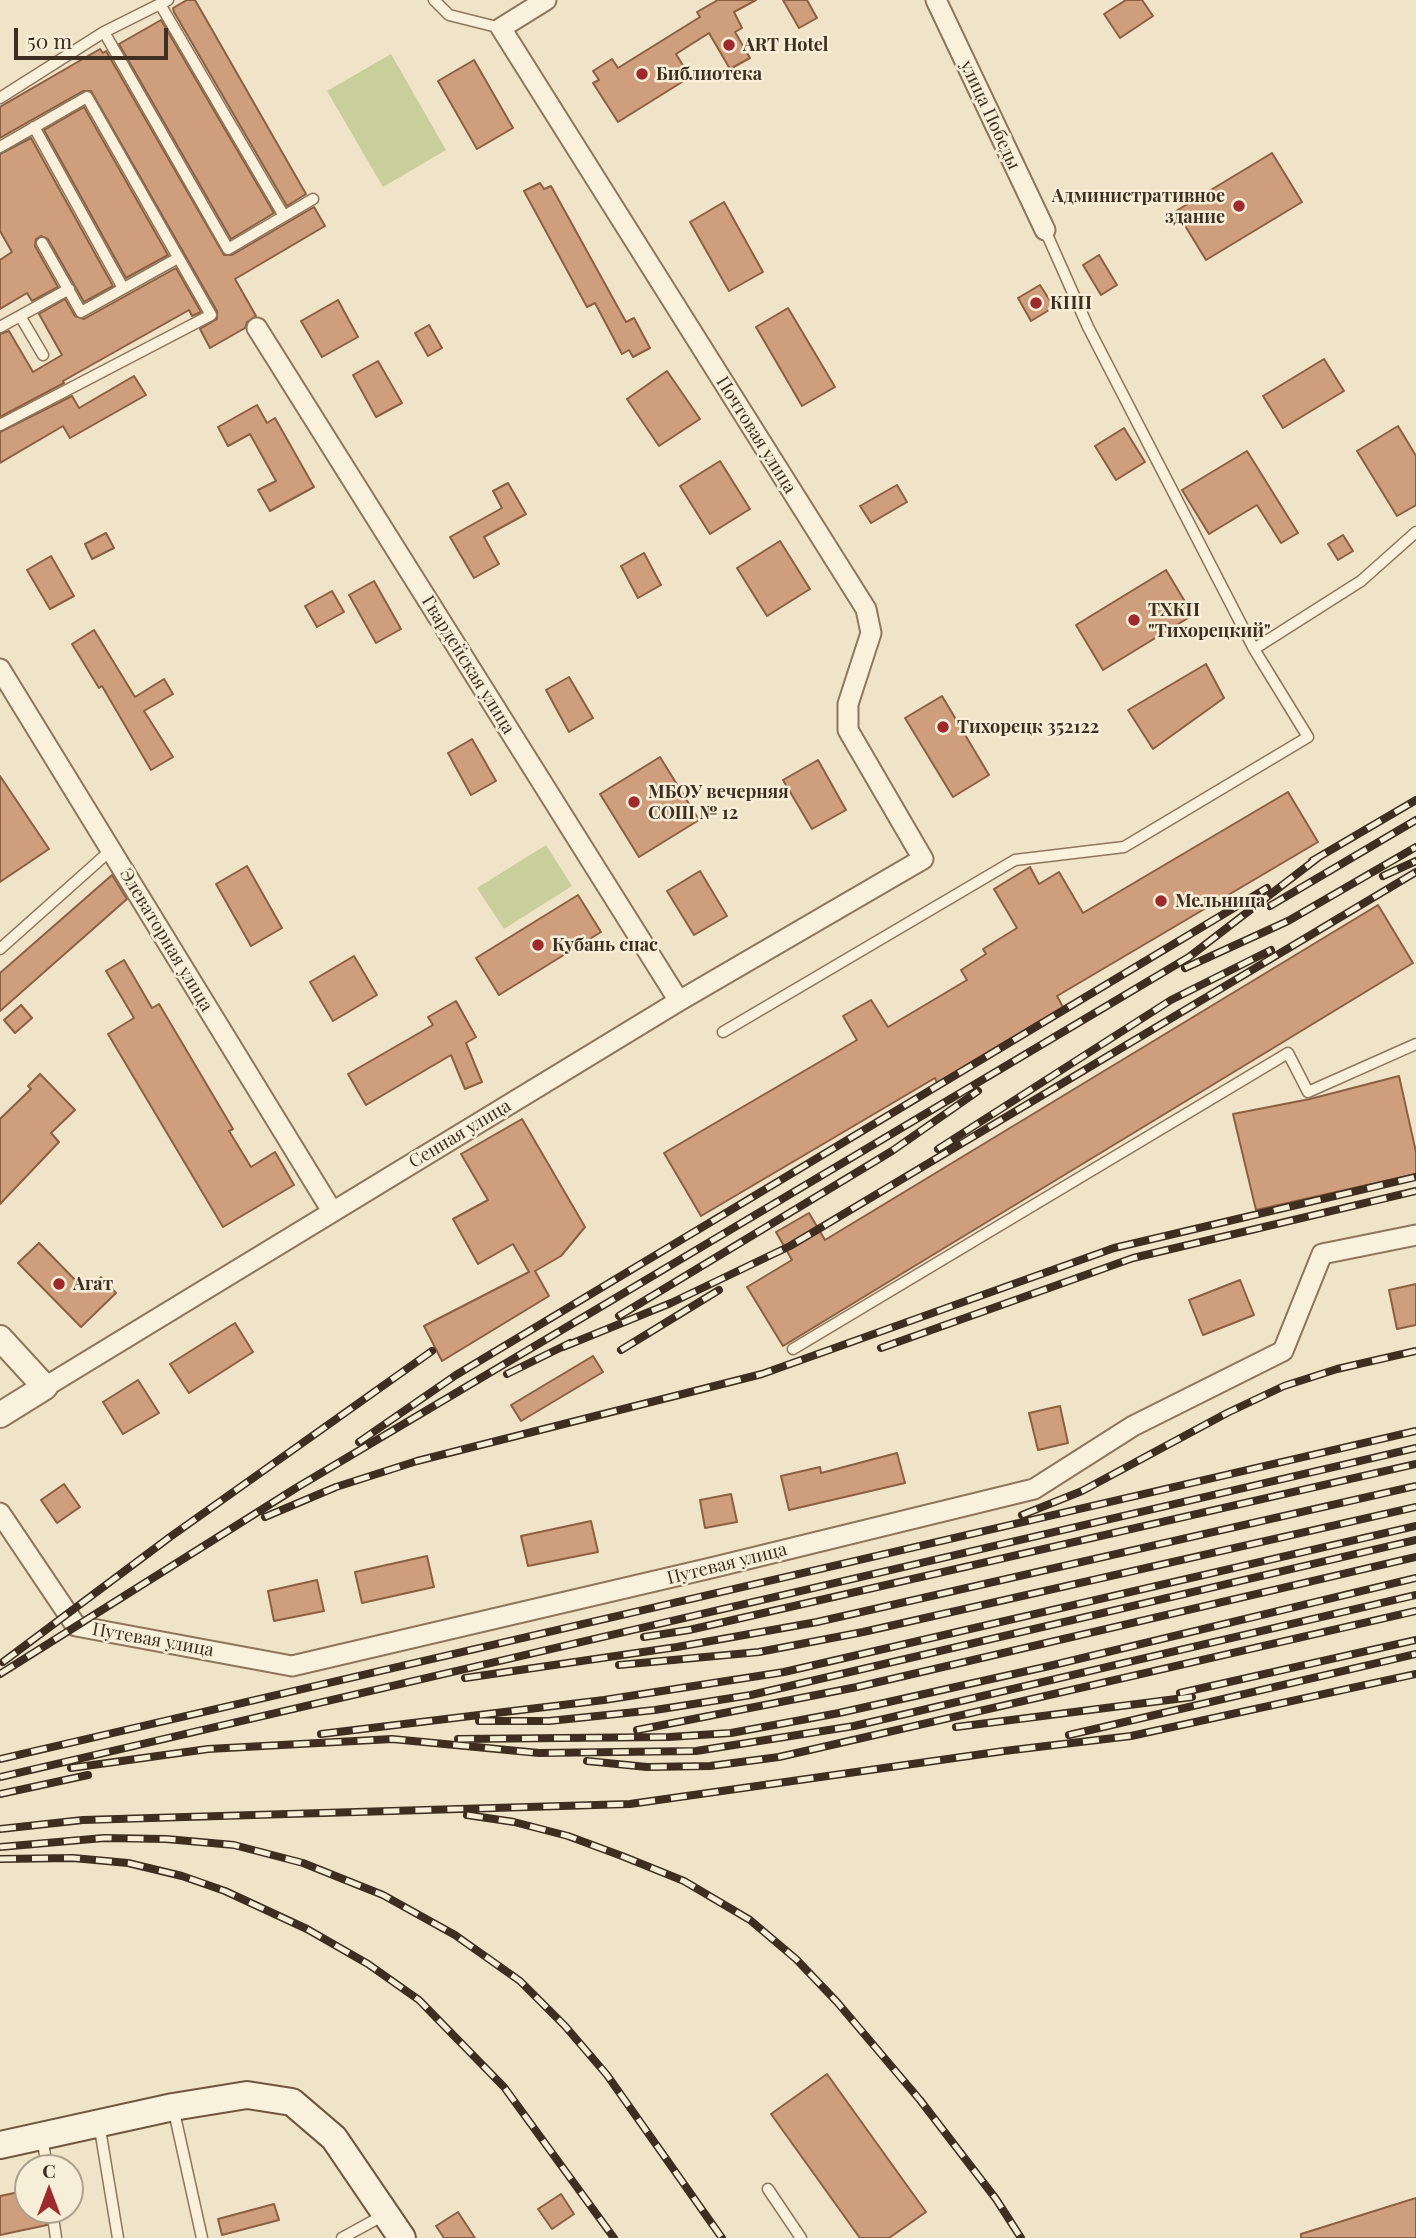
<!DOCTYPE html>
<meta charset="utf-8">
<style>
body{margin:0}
#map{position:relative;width:1416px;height:2238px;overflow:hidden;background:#f0e4c8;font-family:"Playfair Display",serif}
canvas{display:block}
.north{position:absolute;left:14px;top:2154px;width:70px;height:70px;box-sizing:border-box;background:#f7eed8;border:2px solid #ada18e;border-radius:50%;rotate:0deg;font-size:19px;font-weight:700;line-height:28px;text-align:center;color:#3d2e20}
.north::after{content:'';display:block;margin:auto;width:24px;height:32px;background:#9e2a2b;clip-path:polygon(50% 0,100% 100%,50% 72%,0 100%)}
.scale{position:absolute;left:14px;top:28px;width:154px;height:32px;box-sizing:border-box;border:4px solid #3d2e20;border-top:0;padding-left:9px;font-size:21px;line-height:24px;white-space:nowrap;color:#3d2e20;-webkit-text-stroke:5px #f7eed8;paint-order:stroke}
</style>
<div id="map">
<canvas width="1416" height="2238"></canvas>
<div class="north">С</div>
<div class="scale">50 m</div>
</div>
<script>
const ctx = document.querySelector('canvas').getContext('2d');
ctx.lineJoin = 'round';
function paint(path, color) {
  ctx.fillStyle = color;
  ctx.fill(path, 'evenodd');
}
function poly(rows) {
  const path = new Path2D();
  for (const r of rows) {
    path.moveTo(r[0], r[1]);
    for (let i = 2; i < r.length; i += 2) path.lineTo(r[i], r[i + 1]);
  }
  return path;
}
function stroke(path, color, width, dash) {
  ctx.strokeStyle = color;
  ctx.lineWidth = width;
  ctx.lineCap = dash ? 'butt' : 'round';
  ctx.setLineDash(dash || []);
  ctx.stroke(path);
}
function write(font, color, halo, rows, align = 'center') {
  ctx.font = font + ' "Playfair Display",serif';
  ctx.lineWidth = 5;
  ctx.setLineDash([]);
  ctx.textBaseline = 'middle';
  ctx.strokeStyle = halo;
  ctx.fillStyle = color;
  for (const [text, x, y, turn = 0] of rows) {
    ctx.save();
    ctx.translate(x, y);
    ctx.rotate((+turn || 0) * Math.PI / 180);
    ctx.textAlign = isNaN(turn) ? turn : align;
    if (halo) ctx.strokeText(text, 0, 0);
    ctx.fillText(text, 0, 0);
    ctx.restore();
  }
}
paint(poly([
 [391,54,446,150,383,187,327,91],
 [546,845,572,886,504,929,477,888]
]), '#c9cf9b');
const building = poly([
 [187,0,195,0,306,194,287,206,174,12,173,8,187,0],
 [718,0,756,0,734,12,742,28,735,32,750,58,730,69,709,33,676,54,690,77,618,122,593,83,599,80,593,71,612,59,618,68,700,17,697,12,718,0],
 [783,0,807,0,817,18,799,28,783,0],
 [1126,0,1142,0,1153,16,1120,38,1104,14,1126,0],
 [161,20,274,213,231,239,119,44,161,20],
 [100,49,103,53,106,51,224,255,232,255,314,207,325,226,235,279,256,316,247,322,245,328,210,348,200,329,217,319,217,311,91,91,83,91,0,138,0,107,100,49],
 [474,60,513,128,477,149,438,81,474,60],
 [84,107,168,255,126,278,44,130,84,107],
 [31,138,113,286,84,302,48,239,41,236,36,239,35,246,58,287,32,301,27,293,0,309,0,260,12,252,0,231,0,154,31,138],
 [1272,153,1302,202,1206,260,1176,211,1272,153],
 [540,183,544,189,551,186,626,322,634,318,650,348,633,357,629,350,622,354,595,303,587,307,524,191,540,183],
 [724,202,763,272,729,291,690,222,724,202],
 [1099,255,1117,285,1101,295,1083,265,1099,255],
 [176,268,201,312,192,316,189,310,63,381,64,383,0,417,0,334,9,331,33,372,62,355,39,314,65,299,75,316,84,319,176,268],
 [1040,285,1054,307,1031,321,1018,298,1040,285],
 [338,300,358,337,322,357,301,321,338,300],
 [788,308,835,387,802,406,756,327,788,308],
 [429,325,442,348,428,356,415,333,429,325],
 [1324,359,1344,391,1283,428,1263,396,1324,359],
 [378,361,402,403,376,417,353,375,378,361],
 [667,371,700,419,659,446,627,399,667,371],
 [134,376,146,395,70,438,63,426,0,463,0,432,72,396,79,408,134,376],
 [257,405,267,423,275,418,314,487,270,511,258,490,276,481,250,434,228,446,218,427,257,405],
 [1398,426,1416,456,1416,505,1397,516,1357,451,1398,426],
 [1124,428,1145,462,1116,480,1095,446,1124,428],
 [1247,451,1298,533,1281,543,1257,505,1209,534,1182,490,1247,451],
 [720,461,750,509,710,534,680,486,720,461],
 [508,483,526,514,484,537,499,564,474,578,450,537,502,508,493,491,508,483],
 [897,485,907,502,871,523,860,506,897,485],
 [106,533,114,548,92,559,85,544,106,533],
 [1343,535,1353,551,1338,560,1328,544,1343,535],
 [780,541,810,589,767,616,737,568,780,541],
 [644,553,661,585,638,598,621,566,644,553],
 [51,556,74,596,50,609,27,570,51,556],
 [1166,570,1193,615,1103,670,1076,625,1166,570],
 [374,581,401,629,376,643,349,595,374,581],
 [332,591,344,612,317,627,305,606,332,591],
 [94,630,135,697,164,679,173,694,144,711,173,757,151,770,102,686,99,688,72,644,94,630],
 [1206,664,1224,698,1153,749,1128,710,1206,664],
 [569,677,593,718,569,732,546,690,569,677],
 [942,696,989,775,953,797,905,718,942,696],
 [472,739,496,781,471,795,448,753,472,739],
 [660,757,699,820,639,857,600,794,660,757],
 [818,760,846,810,812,829,783,780,818,760],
 [0,776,49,849,0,882,0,776],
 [1288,792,1318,842,1057,996,1064,1009,937,1083,935,1078,701,1216,664,1153,857,1040,843,1016,871,1000,888,1027,967,980,961,970,986,954,983,949,1017,928,994,889,1030,867,1039,884,1059,872,1083,913,1288,792],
 [247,866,282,928,251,946,216,884,247,866],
 [700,871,727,916,694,935,667,891,700,871],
 [112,875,127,899,0,1011,0,973,112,875],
 [578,895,601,932,499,995,476,958,578,895],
 [1378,905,1413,963,783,1346,747,1287,792,1260,776,1232,809,1213,825,1240,1378,905],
 [354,956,377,995,333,1021,310,982,354,956],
 [124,960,152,1008,159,1004,233,1129,229,1131,251,1167,275,1152,294,1185,223,1227,108,1034,134,1018,106,971,124,960],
 [456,1001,476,1037,466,1043,482,1082,465,1089,451,1055,366,1105,348,1074,433,1025,428,1017,456,1001],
 [21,1005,32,1018,15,1033,4,1020,21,1005],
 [40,1074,75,1110,51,1133,59,1142,0,1204,0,1119,31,1089,28,1086,40,1074],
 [1399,1076,1416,1152,1416,1174,1256,1210,1233,1114,1310,1099,1399,1076],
 [522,1119,585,1227,561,1256,535,1271,549,1296,442,1361,424,1326,529,1272,513,1244,478,1264,453,1219,488,1200,461,1154,522,1119],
 [39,1243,86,1291,101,1277,116,1293,81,1327,18,1263,39,1243],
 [1240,1280,1254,1315,1203,1335,1189,1300,1240,1280],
 [1416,1284,1416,1325,1397,1329,1389,1290,1416,1284],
 [235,1323,253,1352,189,1393,170,1364,235,1323],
 [593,1356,603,1372,521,1421,511,1405,593,1356],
 [138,1380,159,1413,123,1434,103,1402,138,1380],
 [1060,1406,1068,1443,1038,1450,1029,1413,1060,1406],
 [897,1453,905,1483,789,1510,781,1476,820,1467,821,1473,897,1453],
 [64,1484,80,1507,57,1523,41,1500,64,1484],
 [731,1494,737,1522,705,1528,700,1500,731,1494],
 [591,1521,598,1552,528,1566,521,1536,591,1521],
 [427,1556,434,1587,362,1603,355,1572,427,1556],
 [317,1580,324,1611,274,1621,268,1591,317,1580],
 [827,2074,926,2212,889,2238,860,2238,771,2114,827,2074],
 [28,2190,28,2210,44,2210,47,2225,0,2235,0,2196,28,2190],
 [561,2194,574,2214,552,2229,538,2209,561,2194],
 [1416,2198,1416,2238,1301,2238,1301,2234,1416,2198],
 [274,2204,279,2220,222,2235,218,2219,274,2204],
 [458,2212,475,2238,444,2238,436,2226,458,2212]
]);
paint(building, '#cf9f7d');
stroke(building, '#8d5f41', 2);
const service = poly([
 [168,0,104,32,228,249,313,199],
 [434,0,449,15,501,28],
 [160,4,284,216],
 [0,98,104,32],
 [34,127,123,288],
 [0,147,87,97,211,315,0,425],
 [42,243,81,312,178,258],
 [20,316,43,355],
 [0,327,69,289],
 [1254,649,1361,581,1416,532],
 [0,949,111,850],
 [723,1032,1015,860,1124,847,1308,737,1254,649,1088,327,1045,230],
 [793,1349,1288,1053,1308,1092,1416,1044],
 [173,2107,202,2238],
 [99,2123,118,2238],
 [42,2136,47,2168],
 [768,2189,801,2238],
 [52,2210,56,2238],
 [342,2238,384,2215]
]);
const minor = poly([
 [936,0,1045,230],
 [257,328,679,1001],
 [0,669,332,1211],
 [45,1387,679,1001,923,859,848,730,848,704,871,633,866,609,501,28,546,0],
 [0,1513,76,1626,292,1666,715,1567,1034,1489,1133,1426,1283,1351,1322,1254,1416,1235]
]);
const tertiary = poly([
 [0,1338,45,1387,0,1415]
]);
const secondary = poly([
 [0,2145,173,2107,247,2095,292,2102,334,2138,402,2238]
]);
stroke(service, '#8d765c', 13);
stroke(minor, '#8d765c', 23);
stroke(tertiary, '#8d765c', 28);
stroke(secondary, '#6f573f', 30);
stroke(service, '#faf1dc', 10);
stroke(minor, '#faf1dc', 19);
stroke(tertiary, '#faf1dc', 24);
stroke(secondary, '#faf1dc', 26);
const rail = poly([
 [1312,861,1416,800],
 [1383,876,1416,861],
 [1270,906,1416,820],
 [1185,968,1288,921,1416,847],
 [938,1149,1171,1000,1271,950],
 [619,1316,892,1151,978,1091],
 [563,1347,671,1303,790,1246,1416,872],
 [881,1348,1133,1258,1416,1191],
 [621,1350,719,1290],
 [507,1374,570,1343],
 [359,1442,456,1375,1267,888],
 [1022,1515,1082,1491,1227,1413,1284,1386,1337,1369,1416,1351],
 [265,1517,336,1487,417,1461,762,1374,1114,1248,1416,1177],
 [644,1637,689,1630,1416,1464],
 [3,1662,170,1537,432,1351],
 [619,1665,759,1652,863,1632,1416,1507],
 [0,1674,296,1488,1189,957,1319,857],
 [465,1678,677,1647,817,1622,1416,1486],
 [1180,1693,1416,1640],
 [479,1721,549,1721,655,1710,751,1695,1416,1540],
 [956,1727,1192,1697],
 [637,1730,857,1687,1416,1557],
 [321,1734,604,1700,784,1672,1416,1526],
 [1069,1735,1416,1654],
 [458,1739,669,1737,731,1733,839,1713,1045,1667,1416,1578],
 [0,1759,1416,1431],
 [587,1761,647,1767,710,1766,779,1757,1416,1611],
 [71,1768,208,1749,392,1739,539,1753,696,1751,854,1726,1416,1595],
 [0,1777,1416,1448],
 [0,1794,88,1775],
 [467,1815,514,1822,568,1836,622,1856,684,1881,750,1920,796,1959,837,2002,920,2100,996,2199,1021,2238],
 [0,1829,83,1820,630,1804,1004,1751,1131,1736,1416,1674],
 [0,1847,104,1838,166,1839,234,1845,303,1863,383,1895,455,1935,520,1981,565,2026,607,2075,722,2238],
 [0,1859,73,1858,128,1863,182,1876,225,1891,307,1929,368,1964,419,2000,504,2087,614,2238]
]);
stroke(rail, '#3d2e20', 8);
stroke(rail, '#f7eed8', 5, [16]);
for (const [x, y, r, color] of [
 [729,45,7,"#9e2a2b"],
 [642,74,7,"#9e2a2b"],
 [1239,206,7,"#9e2a2b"],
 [1036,303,7,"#9e2a2b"],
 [1134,620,7,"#9e2a2b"],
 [943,727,7,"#9e2a2b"],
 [634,802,7,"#9e2a2b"],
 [1161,901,7,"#9e2a2b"],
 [538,945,7,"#9e2a2b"],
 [59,1284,7,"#9e2a2b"]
]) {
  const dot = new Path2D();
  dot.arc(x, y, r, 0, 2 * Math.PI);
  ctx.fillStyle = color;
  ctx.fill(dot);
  stroke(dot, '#f7eed8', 2.5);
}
write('bold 18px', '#3d2e20', '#f7eed8', [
 ["ART Hotel",743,45],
 ["Библиотека",656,74],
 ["Административное",1225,196,"right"],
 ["здание",1225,217,"right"],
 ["КПП",1050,303],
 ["ТХКП",1148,610],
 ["\"Тихорецкий\"",1148,631],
 ["Тихорецк 352122",957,727],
 ["МБОУ вечерняя",648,792],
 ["СОШ № 12",648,813],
 ["Мельница",1175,901],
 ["Кубань спас",552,945],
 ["Агат",73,1284]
], 'left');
write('18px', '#3d2e20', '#f7eed8', [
 ["улица Победы",990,115,65],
 ["Почтовая улица",756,435,58],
 ["Гвардейская улица",468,665,58],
 ["Элеваторная улица",166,940,59],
 ["Сенная улица",460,1134,-31],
 ["Путевая улица",727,1564,-14],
 ["Путевая улица",153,1640,10]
]);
</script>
